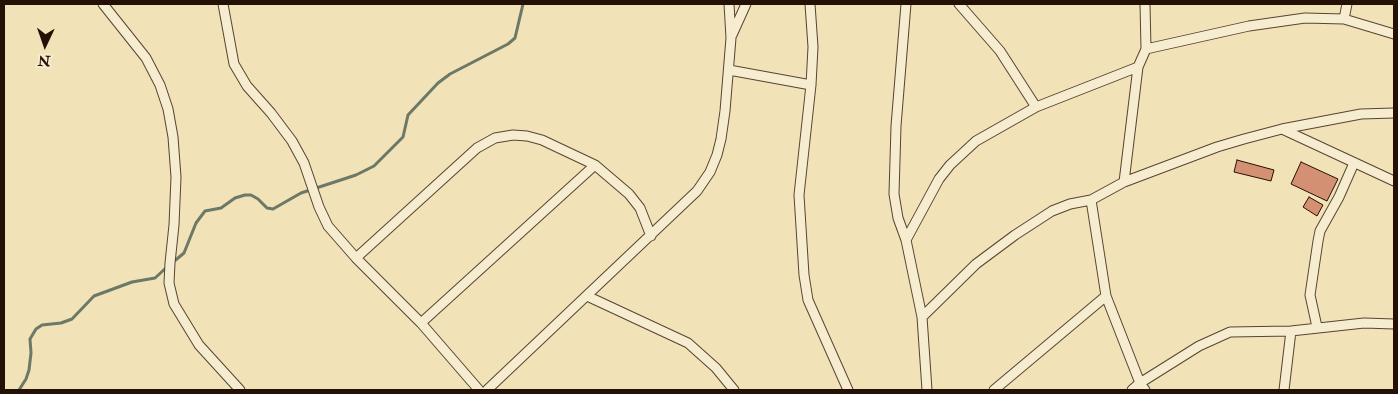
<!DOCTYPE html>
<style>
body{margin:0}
#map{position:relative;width:1398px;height:394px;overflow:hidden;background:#f1e2b7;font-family:"IM FELL Double Pica",serif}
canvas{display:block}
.frame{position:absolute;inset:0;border:5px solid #251005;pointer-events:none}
.north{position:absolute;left:20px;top:20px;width:50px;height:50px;-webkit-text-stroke:4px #f6ecd0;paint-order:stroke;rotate:183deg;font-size:14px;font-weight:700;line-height:20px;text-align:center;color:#251005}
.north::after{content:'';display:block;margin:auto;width:18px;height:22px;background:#251005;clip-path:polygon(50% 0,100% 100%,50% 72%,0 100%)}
</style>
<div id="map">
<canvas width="1398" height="394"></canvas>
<div class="frame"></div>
<div class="north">N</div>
</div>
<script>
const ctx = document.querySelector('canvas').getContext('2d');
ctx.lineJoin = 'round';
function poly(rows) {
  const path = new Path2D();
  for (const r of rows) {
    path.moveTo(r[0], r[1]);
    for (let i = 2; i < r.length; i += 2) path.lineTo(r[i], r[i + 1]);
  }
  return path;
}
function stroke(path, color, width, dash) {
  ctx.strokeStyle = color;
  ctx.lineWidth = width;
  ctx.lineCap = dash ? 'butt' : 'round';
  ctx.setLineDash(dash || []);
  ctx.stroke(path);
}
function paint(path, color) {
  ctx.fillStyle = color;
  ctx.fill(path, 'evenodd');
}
stroke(poly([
 [172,263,184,253,196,223,205,211,221,208,235,198,245,195,251,195,258,199,267,208,273,209,301,193,356,175,374,166,403,137,408,115,438,83,450,74,508,44,515,38,523,4],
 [19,390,26,379,29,370,31,353,30,339,36,329,42,325,61,323,72,319,94,296,132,282,155,278,167,267]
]), '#6c7967', 3);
const building = poly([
 [1237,160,1274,170,1271,181,1234,172,1237,160],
 [1301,162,1338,179,1327,201,1291,184,1301,162],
 [1309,197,1323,205,1317,216,1303,207,1309,197]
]);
paint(building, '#d39072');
stroke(building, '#251005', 1);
const minor = poly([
 [103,4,146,58,160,85,168,109,173,137,176,177,174,225,170,263,169,283,174,304,199,345,240,390],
 [223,4,234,64,247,86,271,113,292,141,304,163,319,207,328,226,356,258,421,323,479,390],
 [810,4,813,47,811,85,799,195,804,275,808,300,848,390],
 [906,4,896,126,894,194,898,218,906,240,922,317,927,390],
 [959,4,1000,51,1036,107],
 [1344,19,1347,4],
 [732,35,746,4],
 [1146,49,1249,26,1305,18,1344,19,1394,34],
 [729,70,811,85],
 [1282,129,1394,181],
 [1124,182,1138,67,1146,49,1145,4],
 [1091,200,1106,296,1140,383,1145,390],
 [906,240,939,179,950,165,976,141,1036,107,1138,67],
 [356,258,477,148,495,138,513,135,527,136,542,140,595,165,629,194,640,208,651,236],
 [587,296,688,343,716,368,734,390],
 [922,317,976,264,1015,235,1052,211,1070,204,1091,200,1124,182,1217,147,1244,139,1282,129,1361,114,1394,113],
 [421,323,595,165],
 [1317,327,1310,295,1318,241,1320,231,1339,197,1354,163],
 [487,390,697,191,710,172,717,155,721,139,725,111,731,38,729,4],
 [994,390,1106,296],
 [1132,390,1140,383,1199,346,1230,332,1291,331,1364,323,1394,324],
 [1284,390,1291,331]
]);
stroke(minor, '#584432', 11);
stroke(minor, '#f6ecd0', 9);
</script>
